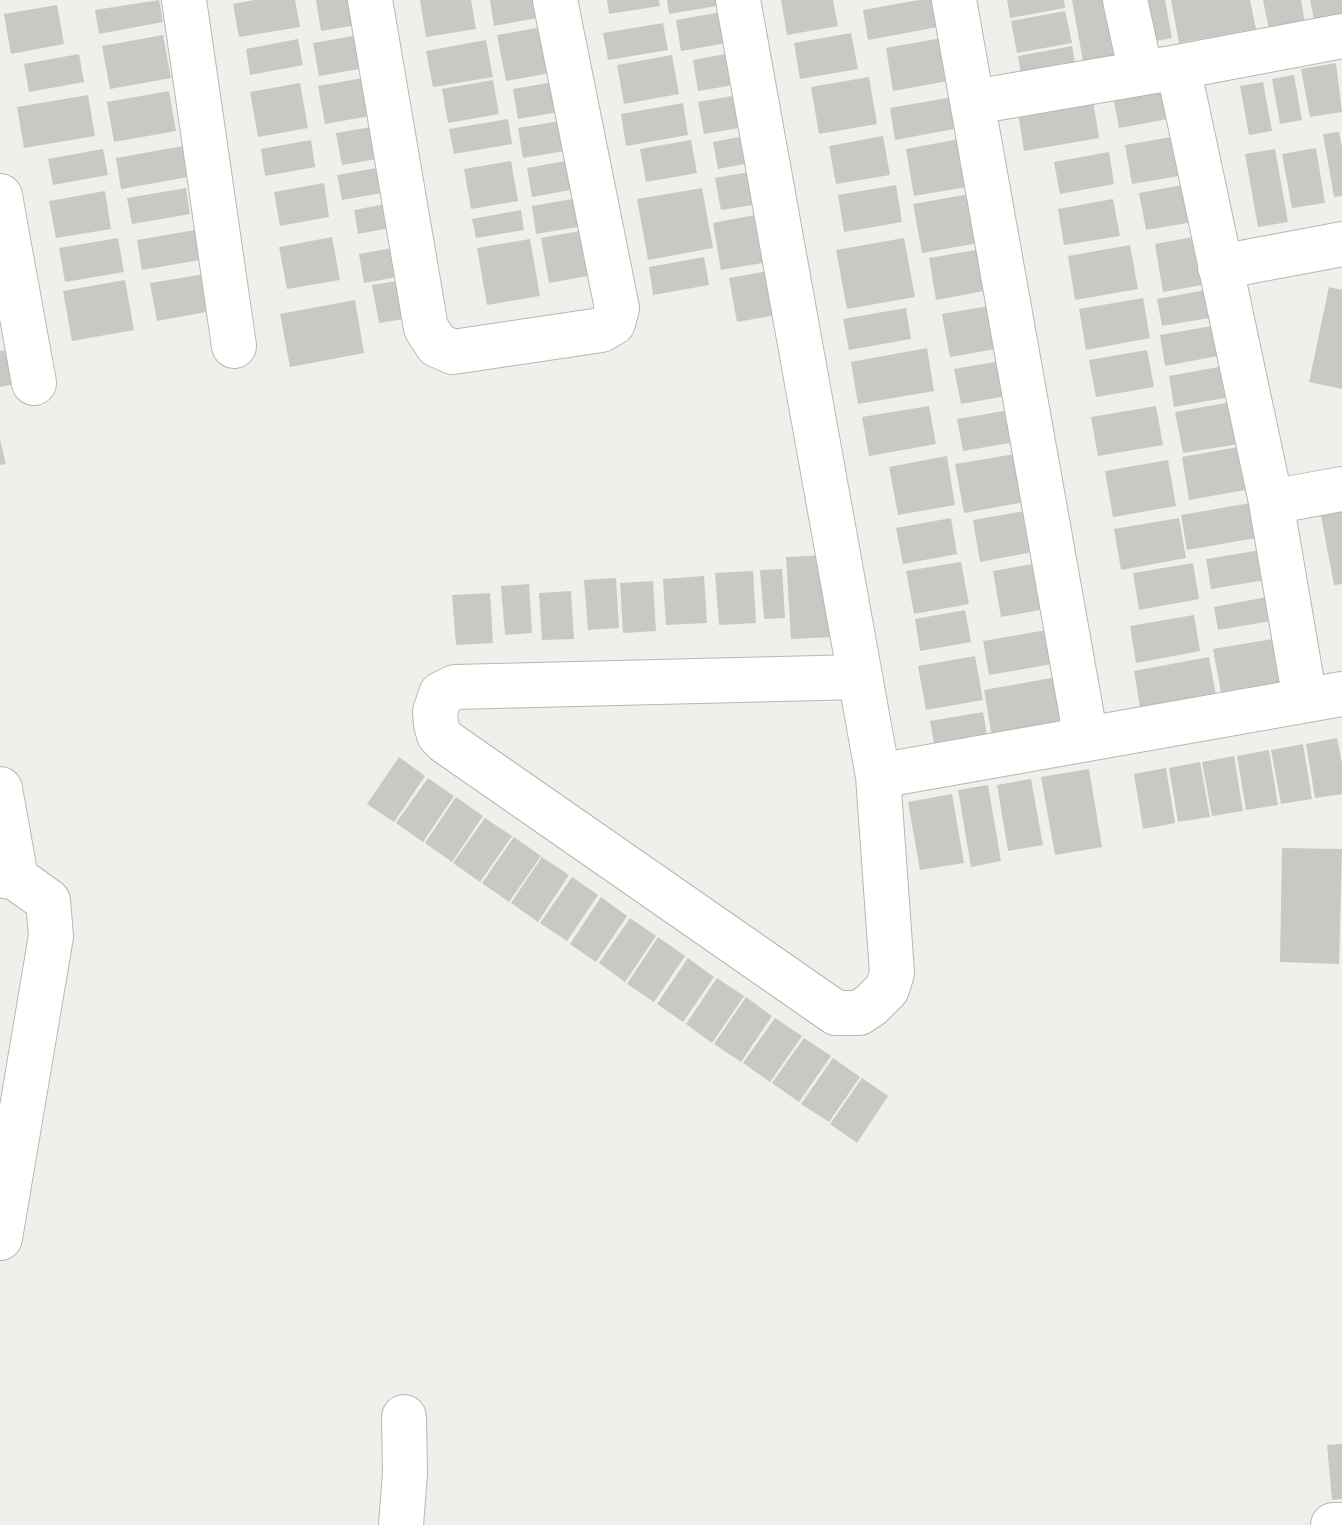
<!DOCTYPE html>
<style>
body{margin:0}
canvas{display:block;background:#f0efe9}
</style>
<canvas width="1342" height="1525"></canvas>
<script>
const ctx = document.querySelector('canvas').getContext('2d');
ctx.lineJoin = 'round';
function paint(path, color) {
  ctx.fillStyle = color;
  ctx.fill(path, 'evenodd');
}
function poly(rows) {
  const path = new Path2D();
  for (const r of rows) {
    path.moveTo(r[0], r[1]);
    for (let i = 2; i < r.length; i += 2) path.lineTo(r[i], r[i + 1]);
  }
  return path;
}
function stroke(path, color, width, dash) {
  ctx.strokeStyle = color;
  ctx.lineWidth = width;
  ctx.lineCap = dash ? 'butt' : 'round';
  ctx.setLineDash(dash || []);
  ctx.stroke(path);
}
paint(poly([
 [159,0,163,22,99,34,95,10],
 [254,0,295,0,300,27,239,37,233,4],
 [316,0,364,0,368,23,321,31],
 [420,0,471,0,476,29,426,37],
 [490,0,549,0,552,15,494,26],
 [607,0,659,0,660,6,609,14],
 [667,0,733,0,734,3,669,14],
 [781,0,833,0,838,26,787,35],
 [919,0,933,0,938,27,868,40,863,10],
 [1007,0,1064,0,1065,8,1010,18],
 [1072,0,1120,0,1129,53,1083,61],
 [1129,0,1165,0,1172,38,1137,45],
 [1171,0,1250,0,1256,29,1179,43],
 [1263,0,1301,0,1305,23,1269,30],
 [1310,0,1342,0,1342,15,1314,20],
 [57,5,64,44,11,54,4,14],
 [733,10,739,41,681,51,676,20],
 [1065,11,1072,43,1017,53,1011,21],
 [663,23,668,50,608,60,603,33],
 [543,27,551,73,506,81,497,35],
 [851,33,858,69,800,79,794,43],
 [365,34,371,67,319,76,313,43],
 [163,35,171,78,110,89,102,46],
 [952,36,959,79,893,91,886,48],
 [298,39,303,65,250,75,246,49],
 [486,40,493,77,433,87,426,51],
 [1072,46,1078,78,1023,88,1018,56],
 [747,50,752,82,698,91,693,60],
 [79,54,84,82,29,92,24,64],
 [672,55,679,94,624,104,617,65],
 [1336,63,1342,112,1310,117,1301,69],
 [1294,75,1302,120,1280,124,1272,79],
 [374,76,381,114,325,124,318,86],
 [1167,76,1174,118,1119,128,1111,85],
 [869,77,877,124,819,134,811,87],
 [493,80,499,114,448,123,442,89],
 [559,81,564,111,518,119,513,89],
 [1263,82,1272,131,1249,135,1240,86],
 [300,83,308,128,258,137,250,92],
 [169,91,176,131,114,142,107,102],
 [744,94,750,126,704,134,698,102],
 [88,95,95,136,24,148,17,107],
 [953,97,959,128,895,140,890,108],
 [1093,100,1099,138,1024,151,1018,113],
 [683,103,688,135,626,146,621,114],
 [508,119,512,144,454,154,449,129],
 [566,120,571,150,523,158,518,128],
 [383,125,388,157,342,165,336,133],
 [1339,132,1342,148,1342,196,1334,197,1323,134],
 [760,133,765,160,718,169,713,142],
 [1183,135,1190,174,1132,184,1125,145],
 [883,136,890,175,836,184,829,146],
 [970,137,979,185,914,196,906,149],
 [311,140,315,167,265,176,261,149],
 [691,140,697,173,646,182,640,149],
 [183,146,188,177,121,189,116,158],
 [1316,148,1325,203,1292,208,1282,154],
 [103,149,108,175,53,185,48,159],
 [1275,149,1288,222,1258,227,1245,154],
 [1109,152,1114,184,1060,194,1054,162],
 [576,159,581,188,532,197,527,168],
 [511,161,518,201,471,209,464,169],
 [388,166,393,191,342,200,337,175],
 [766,169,772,202,721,210,715,178],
 [1199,182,1205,220,1146,230,1139,193],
 [324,183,329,217,280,226,274,192],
 [896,185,902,222,844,232,838,195],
 [186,188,190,214,132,224,127,198],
 [702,188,713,248,648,260,637,199],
 [105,191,111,229,56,238,49,201],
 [981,192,990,241,922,253,913,204],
 [578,198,583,226,536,234,532,206],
 [1113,199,1120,236,1064,245,1058,209],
 [401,201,405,225,358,234,354,210],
 [521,210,524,230,476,238,472,219],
 [771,212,780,260,721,270,713,223],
 [591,229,599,274,549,283,541,238],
 [195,230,200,260,142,270,137,240],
 [1210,234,1219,282,1163,292,1155,244],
 [332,237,340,280,287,289,279,247],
 [118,238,124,272,65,282,59,248],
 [904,238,915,297,847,309,836,250],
 [530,239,540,296,487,305,477,248],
 [1130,245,1138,289,1075,300,1068,256],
 [403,246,408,275,364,283,359,254],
 [993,247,1000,288,936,300,929,258],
 [704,257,709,285,653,295,649,267],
 [785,268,793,312,737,322,729,278],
 [211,273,217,310,157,321,150,283],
 [415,278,422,316,379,323,372,285],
 [125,280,134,330,72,341,63,291],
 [1222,287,1227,315,1162,326,1157,299],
 [1329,287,1342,290,1342,389,1309,382],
 [1143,298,1150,338,1086,350,1079,309],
 [355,300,364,353,290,367,280,314],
 [1006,303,1013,346,950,357,942,314],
 [906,308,911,339,849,350,843,319],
 [1223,324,1228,354,1165,366,1160,335],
 [927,348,934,391,858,404,851,362],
 [14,349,20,383,0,387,0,351],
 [1147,350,1154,387,1096,397,1089,360],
 [1018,358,1024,393,961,404,954,369],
 [1235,364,1241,395,1174,407,1169,376],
 [1237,401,1245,443,1183,453,1175,412],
 [929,406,936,444,869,456,862,417],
 [1156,406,1163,445,1098,456,1091,417],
 [1015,409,1021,441,963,451,957,419],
 [0,440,6,464,0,465],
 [1244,446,1251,489,1189,500,1182,457],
 [1027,452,1035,500,964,513,955,464],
 [947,456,955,505,898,515,889,467],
 [1168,460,1176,506,1113,517,1105,471],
 [1256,502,1262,537,1187,550,1181,515],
 [1342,507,1342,584,1334,585,1320,511],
 [1041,508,1049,549,980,562,973,520],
 [951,518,957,554,903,564,896,528],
 [1179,518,1186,558,1121,570,1114,529],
 [1267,549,1272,579,1211,589,1206,559],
 [829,555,834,637,791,639,786,557],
 [1049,561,1057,607,1001,617,993,571],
 [961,562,969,604,914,614,906,571],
 [1193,563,1199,599,1139,610,1133,573],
 [782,569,785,618,764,619,760,570],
 [753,571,756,623,719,625,715,573],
 [704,576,707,623,666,625,663,579],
 [616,578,619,628,588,630,584,580],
 [653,581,656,631,623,633,620,583],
 [529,584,532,633,505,635,501,586],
 [571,591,574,639,542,640,539,593],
 [490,593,493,643,456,645,452,595],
 [1267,597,1271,621,1218,630,1214,607],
 [965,610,971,642,920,651,915,619],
 [1194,615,1200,651,1136,663,1130,626],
 [1064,627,1070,661,989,675,983,641],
 [1284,637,1293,685,1222,698,1213,649],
 [975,656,983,700,926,710,918,666],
 [1209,657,1219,712,1143,725,1134,671],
 [1068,675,1078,734,994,749,984,690],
 [983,712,990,752,937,762,930,721],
 [1337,738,1342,764,1342,794,1315,798,1306,744],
 [1303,744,1312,799,1281,804,1271,750],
 [1269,750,1278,805,1246,810,1237,756],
 [1234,756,1243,811,1212,816,1202,762],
 [399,757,425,776,394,822,367,804],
 [1200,762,1210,817,1178,822,1169,768],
 [1166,768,1175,823,1143,829,1134,774],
 [1089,769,1102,847,1055,855,1041,777],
 [428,778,454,796,423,842,396,823],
 [1031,779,1043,845,1008,851,997,785],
 [988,785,1001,861,971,867,958,790],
 [952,794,964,863,920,870,908,802],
 [456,797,483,816,452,862,425,843],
 [485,818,512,836,480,882,453,863],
 [514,837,541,856,509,902,482,883],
 [1282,848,1342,849,1339,964,1280,962],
 [542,857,569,875,538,922,511,903],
 [572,877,598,895,567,941,540,923],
 [601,897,627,916,596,962,570,944],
 [630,918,656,936,625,982,599,963],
 [658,937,685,956,654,1002,627,984],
 [688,958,714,977,683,1022,657,1004],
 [717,978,744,996,712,1043,686,1024],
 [746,997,772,1016,741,1062,714,1044],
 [775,1018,802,1036,770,1082,743,1063],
 [804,1038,831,1056,799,1102,772,1083],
 [833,1058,860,1077,829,1122,801,1104],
 [862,1078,888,1096,857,1143,830,1124],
 [1342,1444,1342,1499,1332,1500,1327,1445]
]), '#c9c9c3');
const street = poly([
 [184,0,234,346],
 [370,0,426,328,437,345,453,352,601,330,613,323,617,308,555,0],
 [738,0,878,776,892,973,887,989,871,1005,859,1013,836,1013,446,742,439,735,436,724,435,712,441,694,455,687,859,677],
 [954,0,1086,739],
 [1125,0,1141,73],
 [1178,67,1271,502,1305,700],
 [974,102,1178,67,1342,36],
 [0,196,34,383],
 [1220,267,1342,244],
 [1271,502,1342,489],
 [878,776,1342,694],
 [0,789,16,878],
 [0,875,16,878,48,901,51,936,0,1238],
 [401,1525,405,1473,404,1417],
 [1333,1525,1342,1525]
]);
stroke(street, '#b6b7bb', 46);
stroke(street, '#fff', 44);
</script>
